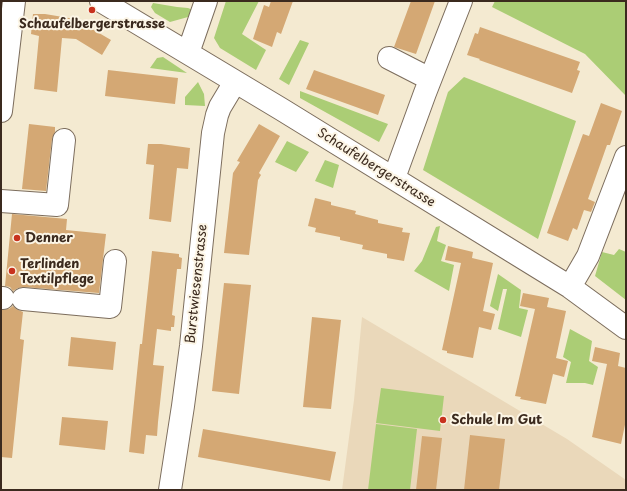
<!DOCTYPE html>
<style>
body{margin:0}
#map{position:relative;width:627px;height:491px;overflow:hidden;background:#f4ead1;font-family:"Playpen Sans",sans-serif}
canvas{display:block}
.frame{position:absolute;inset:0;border:2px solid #3b2a1e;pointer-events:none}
</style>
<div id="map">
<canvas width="627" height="491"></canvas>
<div class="frame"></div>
</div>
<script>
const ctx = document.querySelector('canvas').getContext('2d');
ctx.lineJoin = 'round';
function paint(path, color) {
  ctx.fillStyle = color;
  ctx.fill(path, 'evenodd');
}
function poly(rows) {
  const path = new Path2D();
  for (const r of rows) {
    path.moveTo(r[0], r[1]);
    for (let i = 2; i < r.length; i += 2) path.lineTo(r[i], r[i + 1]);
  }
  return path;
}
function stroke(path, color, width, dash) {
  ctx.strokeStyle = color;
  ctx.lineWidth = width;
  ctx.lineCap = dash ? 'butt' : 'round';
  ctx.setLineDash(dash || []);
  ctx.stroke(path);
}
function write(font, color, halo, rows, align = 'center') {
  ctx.font = font + ' "Playpen Sans",sans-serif';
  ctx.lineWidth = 4;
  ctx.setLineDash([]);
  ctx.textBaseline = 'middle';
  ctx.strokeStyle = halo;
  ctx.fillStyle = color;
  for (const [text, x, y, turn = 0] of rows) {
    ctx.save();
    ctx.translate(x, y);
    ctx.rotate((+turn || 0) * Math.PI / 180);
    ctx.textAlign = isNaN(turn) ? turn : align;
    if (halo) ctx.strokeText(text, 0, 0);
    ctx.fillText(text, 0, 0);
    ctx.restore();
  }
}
paint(poly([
 [362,317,567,439,626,480,626,490,342,490,354,400]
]), '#ead8ba');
paint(poly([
 [226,1,259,1,242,34,266,50,256,70,220,48,214,38],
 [495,1,626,1,626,96,585,54,492,7],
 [153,3,177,7,188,8,193,10,188,17,170,22,155,13,151,7],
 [300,40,309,43,289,85,279,79],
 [163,57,187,73,150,68,157,58],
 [464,77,576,121,538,239,423,170,448,92],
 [198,82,204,94,205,106,185,105,185,97],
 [300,91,388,124,379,142,300,98],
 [287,141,309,152,296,172,275,162],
 [325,160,339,165,333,188,315,181],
 [440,226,437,241,446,245,441,261,454,265,449,291,414,271,422,261,436,227],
 [619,249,626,252,626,300,595,276,602,252,614,255],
 [498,274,521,290,519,308,528,310,521,337,498,329,507,289,503,289,498,311,490,306],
 [570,329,592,341,589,361,598,367,593,385,585,383,566,383,571,362,563,357],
 [381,388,444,396,440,431,376,423],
 [376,424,417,429,410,490,368,490]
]), '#abcd75');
paint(poly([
 [271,1,293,1,281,34,277,32,272,47,253,39,264,5,269,7],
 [411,1,435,1,416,54,394,47],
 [33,14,45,14,75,19,111,40,102,55,76,39,62,38,57,92,34,89,39,36,31,34],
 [480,27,580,62,577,70,580,71,572,93,479,60,480,59,467,55,475,33,478,34],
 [108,70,178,78,175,104,105,96],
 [314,70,385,95,378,115,306,89],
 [601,103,622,111,610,145,607,145,588,199,595,202,591,212,584,210,577,230,573,228,568,241,547,233,583,134,589,136],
 [29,124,55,127,55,132,52,139,46,191,22,189],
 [259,124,280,136,259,173,261,175,258,180,249,255,224,253,233,173,240,162,237,161],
 [148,144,161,144,190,148,188,169,177,168,171,222,149,219,154,165,146,164],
 [315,198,331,202,331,205,356,211,355,214,378,220,378,223,403,228,402,232,410,233,404,261,387,258,387,254,362,249,363,245,340,240,340,237,315,232,316,228,308,226],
 [12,214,67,219,66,230,106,234,99,293,24,287,18,288,13,291,10,287,5,286],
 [448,246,473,252,472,258,493,263,483,311,495,314,491,330,479,327,473,358,447,353,447,351,442,350,461,263,445,260],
 [152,251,179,254,179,257,182,258,181,269,177,269,172,315,175,316,174,327,171,327,171,331,157,329,153,365,164,366,158,422,157,436,146,435,144,454,129,452,138,363,140,344,142,344],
 [224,283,251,285,239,394,212,391],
 [523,293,549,298,547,307,566,311,556,358,568,361,564,377,553,374,546,404,520,399,521,397,515,396,535,309,520,306],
 [13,306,16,309,23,312,20,339,24,340,12,458,1,457,1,310,9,309],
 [312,317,341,320,331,409,303,407],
 [71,337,116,342,113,370,68,366],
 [595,347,620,353,618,366,626,368,626,420,621,444,592,437,607,364,592,361],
 [62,417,108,421,105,450,59,445],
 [203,429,336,452,330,481,198,457],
 [470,435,505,439,499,490,464,490],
 [422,436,442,438,436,490,416,490]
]), '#d4a874');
const minor = poly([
 [101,1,281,109,570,287,626,328],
 [188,53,206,1],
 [389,58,430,79],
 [394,178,425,93,461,1],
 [1,201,57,205,64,140],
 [570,287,588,256,626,157],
 [1,298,3,298],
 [23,299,110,307,115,261],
 [170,490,183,406,191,346,213,133,217,115,220,107,235,82]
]);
const major = poly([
 [1,111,14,1]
]);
stroke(minor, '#7c6d5d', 24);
stroke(major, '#7c6d5d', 24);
stroke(minor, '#fff', 22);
stroke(major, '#fff', 22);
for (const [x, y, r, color] of [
 [92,10,4,"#c8321e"],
 [17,238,4,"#c8321e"],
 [12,271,4,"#c8321e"],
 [443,420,4,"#c8321e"]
]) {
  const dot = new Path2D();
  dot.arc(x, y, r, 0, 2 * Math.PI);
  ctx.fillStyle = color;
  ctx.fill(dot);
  stroke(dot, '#fcf5e5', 1.5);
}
write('bold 13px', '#3b2a1e', '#fcf5e5', [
 ["Schaufelbergerstrasse",92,24,"center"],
 ["Denner",25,238],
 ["Terlinden",20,264],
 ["Textilpflege",20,279],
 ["Schule Im Gut",451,420]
], 'left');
write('13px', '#3b2a1e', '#fcf5e5', [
 ["Schaufelbergerstrasse",376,168,32],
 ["Burstwiesenstrasse",197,284,-84]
]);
</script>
